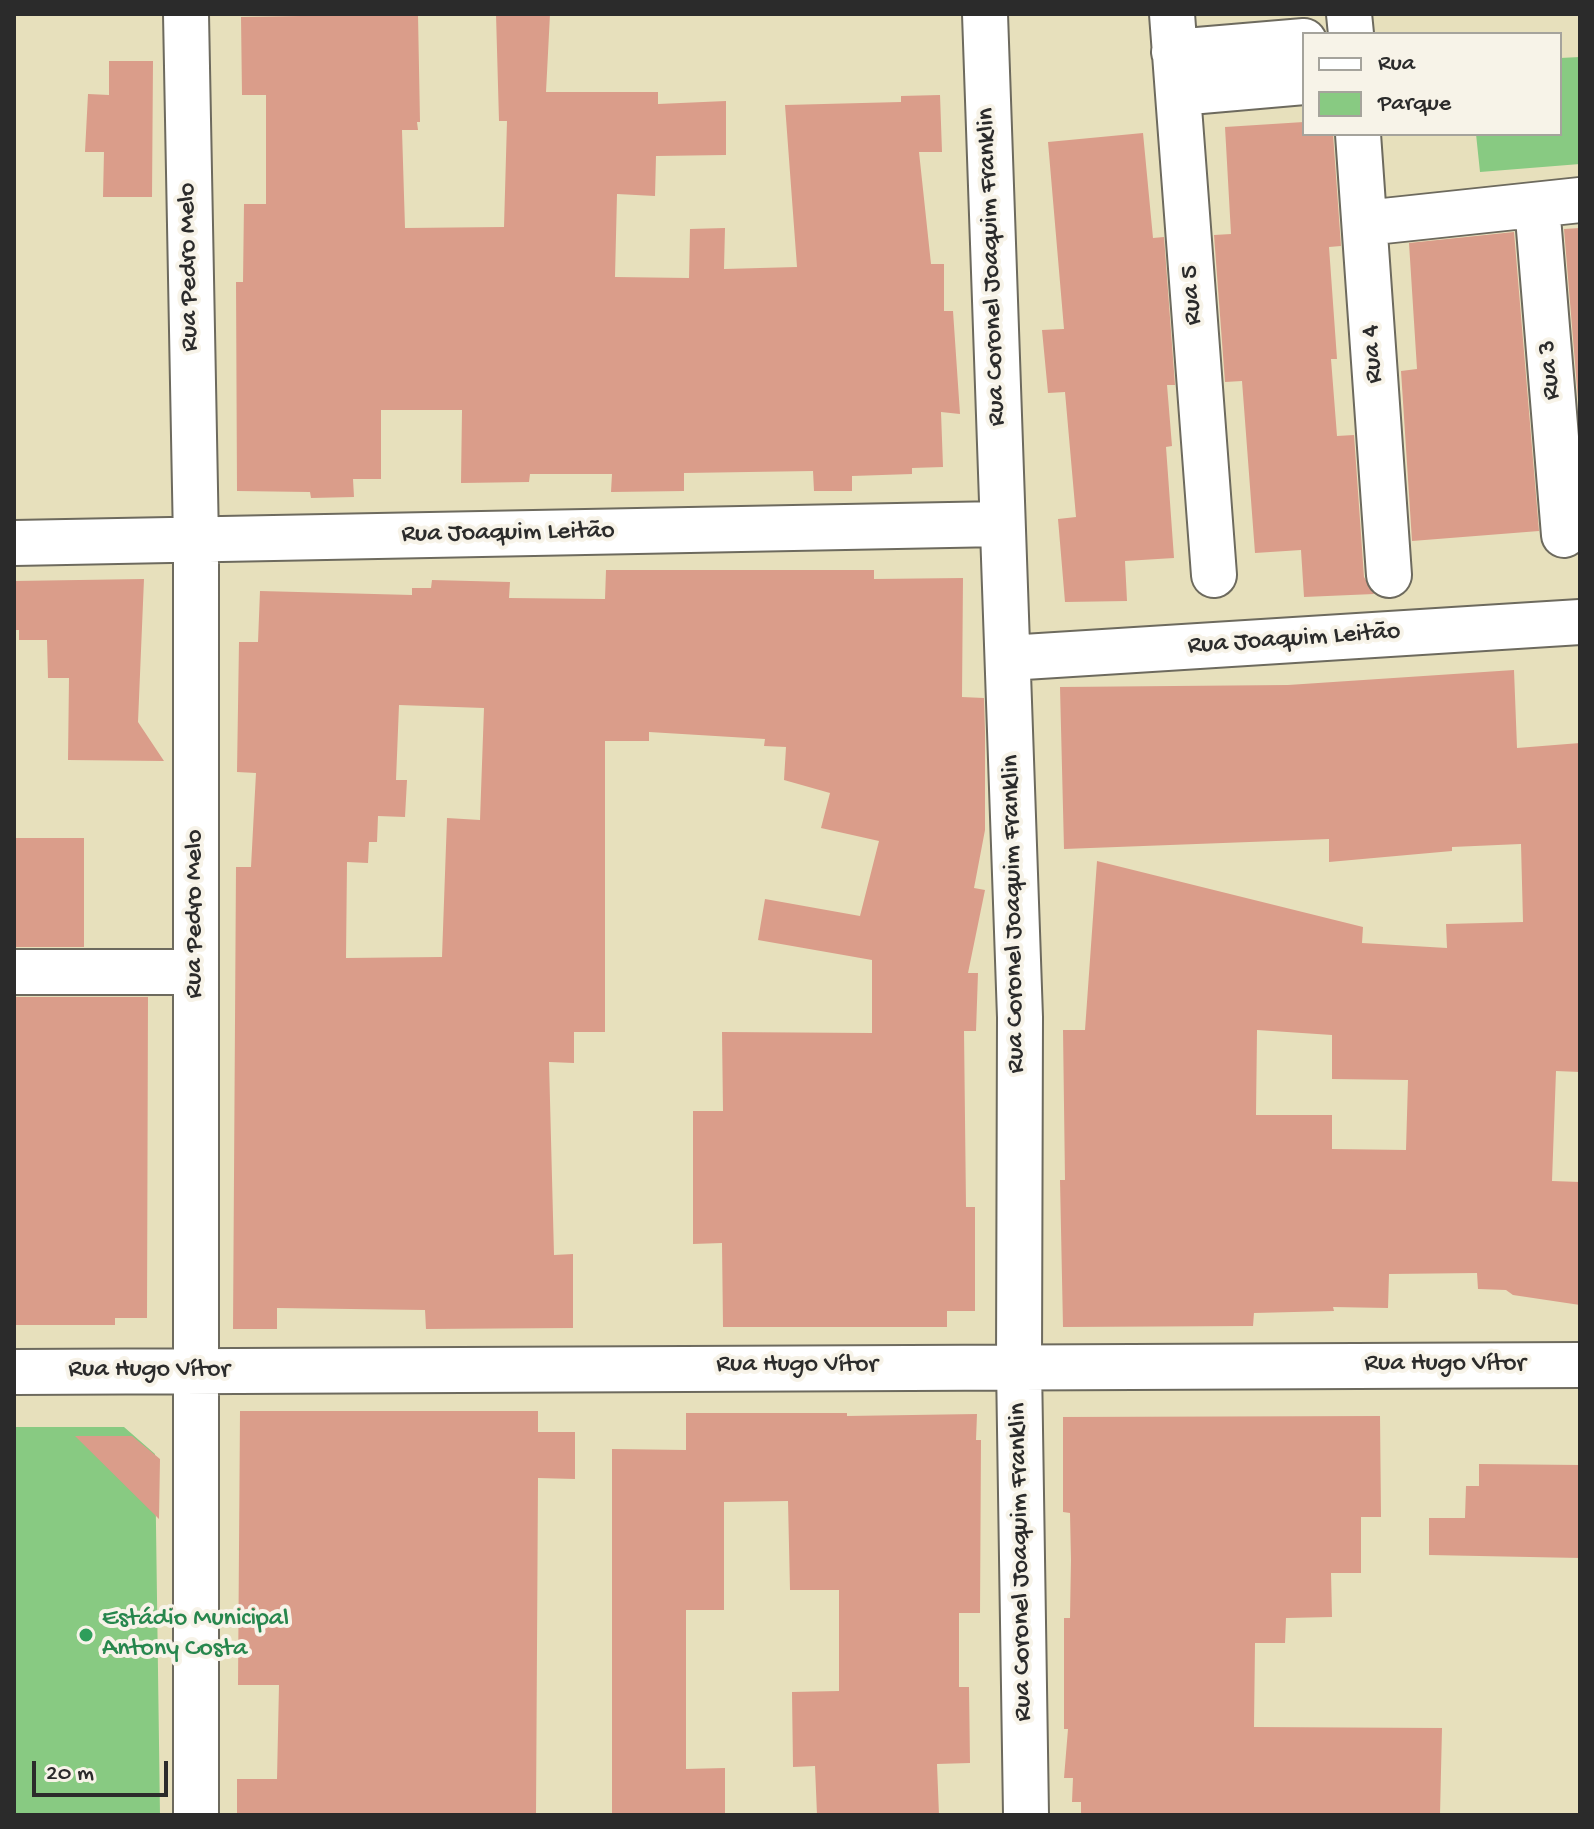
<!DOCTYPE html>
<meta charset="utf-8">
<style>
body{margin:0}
#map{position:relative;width:1594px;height:1829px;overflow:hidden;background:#e7e0bc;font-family:"Gochi Hand",sans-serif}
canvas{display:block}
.frame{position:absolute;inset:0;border:16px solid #2b2b2b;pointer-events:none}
.legend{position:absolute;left:1302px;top:32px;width:260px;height:104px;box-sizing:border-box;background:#f7f3e8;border:2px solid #a5a39c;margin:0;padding:10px 14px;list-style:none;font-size:24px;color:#2b2b2b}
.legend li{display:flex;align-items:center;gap:16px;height:40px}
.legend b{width:40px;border:2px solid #a5a39c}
.scale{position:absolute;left:32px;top:1761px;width:136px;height:36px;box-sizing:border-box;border:4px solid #2b2b2b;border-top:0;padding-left:10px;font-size:24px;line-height:28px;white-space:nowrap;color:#2b2b2b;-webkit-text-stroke:6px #f7f3e8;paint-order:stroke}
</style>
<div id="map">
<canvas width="1594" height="1829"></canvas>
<div class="frame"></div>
<ul class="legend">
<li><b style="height:10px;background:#fff"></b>Rua</li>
<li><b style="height:22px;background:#88ca82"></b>Parque</li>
</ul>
<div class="scale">20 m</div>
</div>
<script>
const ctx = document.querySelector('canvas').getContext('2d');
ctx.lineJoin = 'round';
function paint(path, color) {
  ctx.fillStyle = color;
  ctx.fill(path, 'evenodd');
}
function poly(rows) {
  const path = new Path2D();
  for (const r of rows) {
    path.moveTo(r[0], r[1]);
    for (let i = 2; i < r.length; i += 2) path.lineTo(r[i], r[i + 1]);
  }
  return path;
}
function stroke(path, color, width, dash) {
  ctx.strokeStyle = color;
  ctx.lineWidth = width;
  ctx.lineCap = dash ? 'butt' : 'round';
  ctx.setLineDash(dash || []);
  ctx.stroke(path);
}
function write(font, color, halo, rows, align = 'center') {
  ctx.font = font + ' "Gochi Hand",sans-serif';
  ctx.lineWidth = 8;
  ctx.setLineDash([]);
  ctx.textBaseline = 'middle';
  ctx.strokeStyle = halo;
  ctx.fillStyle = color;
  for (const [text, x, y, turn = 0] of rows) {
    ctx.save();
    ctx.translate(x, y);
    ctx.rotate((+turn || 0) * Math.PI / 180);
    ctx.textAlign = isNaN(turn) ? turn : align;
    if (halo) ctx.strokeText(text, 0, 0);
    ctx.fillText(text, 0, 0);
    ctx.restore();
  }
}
paint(poly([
 [1580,57,1580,164,1480,172,1476,134,1560,134,1560,58],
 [14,1427,124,1427,155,1454,160,1815,14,1815]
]), '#88ca82');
paint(poly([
 [418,14,420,122,417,122,418,130,402,130,405,228,504,227,507,121,499,121,496,14,550,14,546,92,658,92,658,104,726,101,726,155,656,156,655,196,617,194,615,277,689,278,690,229,725,228,724,269,797,267,785,105,901,102,901,96,940,95,942,152,919,152,931,264,944,264,944,311,953,311,960,414,941,412,943,467,912,468,912,474,852,476,852,491,814,491,813,471,684,473,684,491,611,492,612,474,530,474,529,482,461,483,462,410,381,410,381,479,353,479,354,497,311,498,310,492,237,491,236,282,243,282,244,204,266,204,266,95,242,95,241,17],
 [109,61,153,61,152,197,103,197,104,152,85,152,88,94,109,95],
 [1304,122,1304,134,1333,134,1341,246,1329,247,1337,359,1331,359,1337,436,1354,435,1364,577,1374,594,1304,597,1301,550,1255,553,1242,381,1225,382,1214,235,1231,234,1225,127],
 [1143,133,1153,238,1164,237,1175,385,1167,385,1172,446,1166,447,1174,558,1125,561,1127,601,1065,602,1058,519,1076,517,1065,392,1048,393,1042,330,1064,329,1048,142],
 [1580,228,1580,424,1564,229],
 [1514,232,1539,531,1412,541,1401,371,1417,369,1409,243],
 [606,570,874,570,874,579,963,578,962,697,984,698,985,732,985,830,974,888,985,890,968,973,978,973,976,1031,964,1031,966,1207,975,1207,975,1311,947,1311,947,1327,723,1327,722,1243,693,1244,693,1111,723,1111,722,1032,872,1033,872,960,758,940,765,899,860,916,879,841,821,828,830,793,784,780,786,747,764,746,765,739,649,732,649,741,605,741,605,1032,574,1032,574,1063,549,1062,554,1255,573,1254,573,1328,426,1329,425,1310,277,1308,277,1329,233,1329,236,867,251,867,256,773,237,772,239,642,258,642,260,591,412,595,412,588,431,588,432,580,510,582,509,598,605,599],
 [399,705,484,708,480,820,447,818,442,957,346,958,347,862,368,863,369,842,377,842,378,816,405,817,407,780,396,780],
 [144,579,138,722,164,761,68,760,69,678,48,678,47,640,19,640,19,630,14,630,14,581],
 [1514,670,1517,748,1580,743,1580,1072,1556,1071,1552,1181,1580,1182,1580,1305,1513,1295,1506,1290,1478,1289,1477,1273,1389,1274,1388,1308,1333,1307,1334,1311,1254,1313,1253,1326,1063,1327,1060,1180,1065,1180,1063,1030,1085,1030,1097,861,1363,927,1362,943,1447,948,1446,924,1523,922,1521,844,1452,847,1452,851,1329,862,1329,839,1064,849,1060,687,1288,685],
 [1257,1030,1332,1035,1332,1079,1408,1080,1406,1150,1332,1149,1332,1115,1256,1115],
 [14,838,84,838,84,947,14,947],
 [14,997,148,997,147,1318,115,1318,115,1325,14,1325],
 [240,1411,538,1411,538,1432,575,1432,575,1479,538,1478,536,1815,237,1815,237,1779,277,1779,279,1685,238,1685],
 [686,1413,847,1413,847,1416,977,1414,976,1440,981,1440,980,1613,959,1613,959,1687,969,1687,970,1763,937,1764,939,1815,817,1815,815,1766,793,1767,792,1692,839,1691,839,1590,790,1590,788,1501,724,1502,724,1610,686,1610,686,1769,725,1768,725,1815,612,1815,612,1449,686,1450],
 [1380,1416,1381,1517,1361,1517,1361,1573,1331,1573,1332,1617,1286,1618,1285,1643,1255,1643,1254,1727,1442,1728,1440,1815,1081,1815,1081,1802,1072,1802,1073,1778,1064,1778,1068,1729,1064,1729,1064,1618,1070,1618,1071,1560,1070,1513,1063,1512,1063,1417],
 [75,1436,132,1436,160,1459,159,1519],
 [1479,1464,1580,1465,1580,1558,1429,1555,1429,1518,1465,1518,1466,1486,1479,1486]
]), '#da9d8a');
const minor = poly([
 [186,14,196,541,196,1815],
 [985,14,1020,1017,1019,1365,1026,1815],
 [1172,14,1214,575],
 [1349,14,1351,34],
 [1174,52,1304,41],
 [1178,93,1304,82],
 [1358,134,1389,575],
 [1537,205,1564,535],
 [1365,223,1580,200],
 [14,543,1001,524],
 [1008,658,1580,622],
 [14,972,196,972],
 [14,1372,1580,1365]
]);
stroke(minor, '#6d6a5e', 48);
stroke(minor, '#fff', 44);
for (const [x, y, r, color] of [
 [86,1635,8,"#2e9e5b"]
]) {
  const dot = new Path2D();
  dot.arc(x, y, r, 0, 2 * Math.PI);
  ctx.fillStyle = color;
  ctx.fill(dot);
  stroke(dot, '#f7f3e8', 3);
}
write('26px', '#2b2b2b', '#f7f3e8', [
 ["Rua Pedro Melo",190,267,-91],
 ["Rua Coronel Joaquim Franklin",993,267,-92],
 ["Rua 5",1193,295,-94],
 ["Rua 4",1374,354,-94],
 ["Rua 3",1551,370,-95],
 ["Rua Joaquim Leitão",508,534,-1],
 ["Rua Joaquim Leitão",1294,640,-4],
 ["Rua Pedro Melo",196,914,-90],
 ["Rua Coronel Joaquim Franklin",1015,914,-91],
 ["Rua Hugo Vítor",1445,1365],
 ["Rua Hugo Vítor",797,1366],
 ["Rua Hugo Vítor",149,1371],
 ["Rua Coronel Joaquim Franklin",1022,1562,-91]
]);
write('26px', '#27864d', '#f7f3e8', [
 ["Estádio Municipal",102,1620],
 ["Antony Costa",102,1650]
], 'left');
</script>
